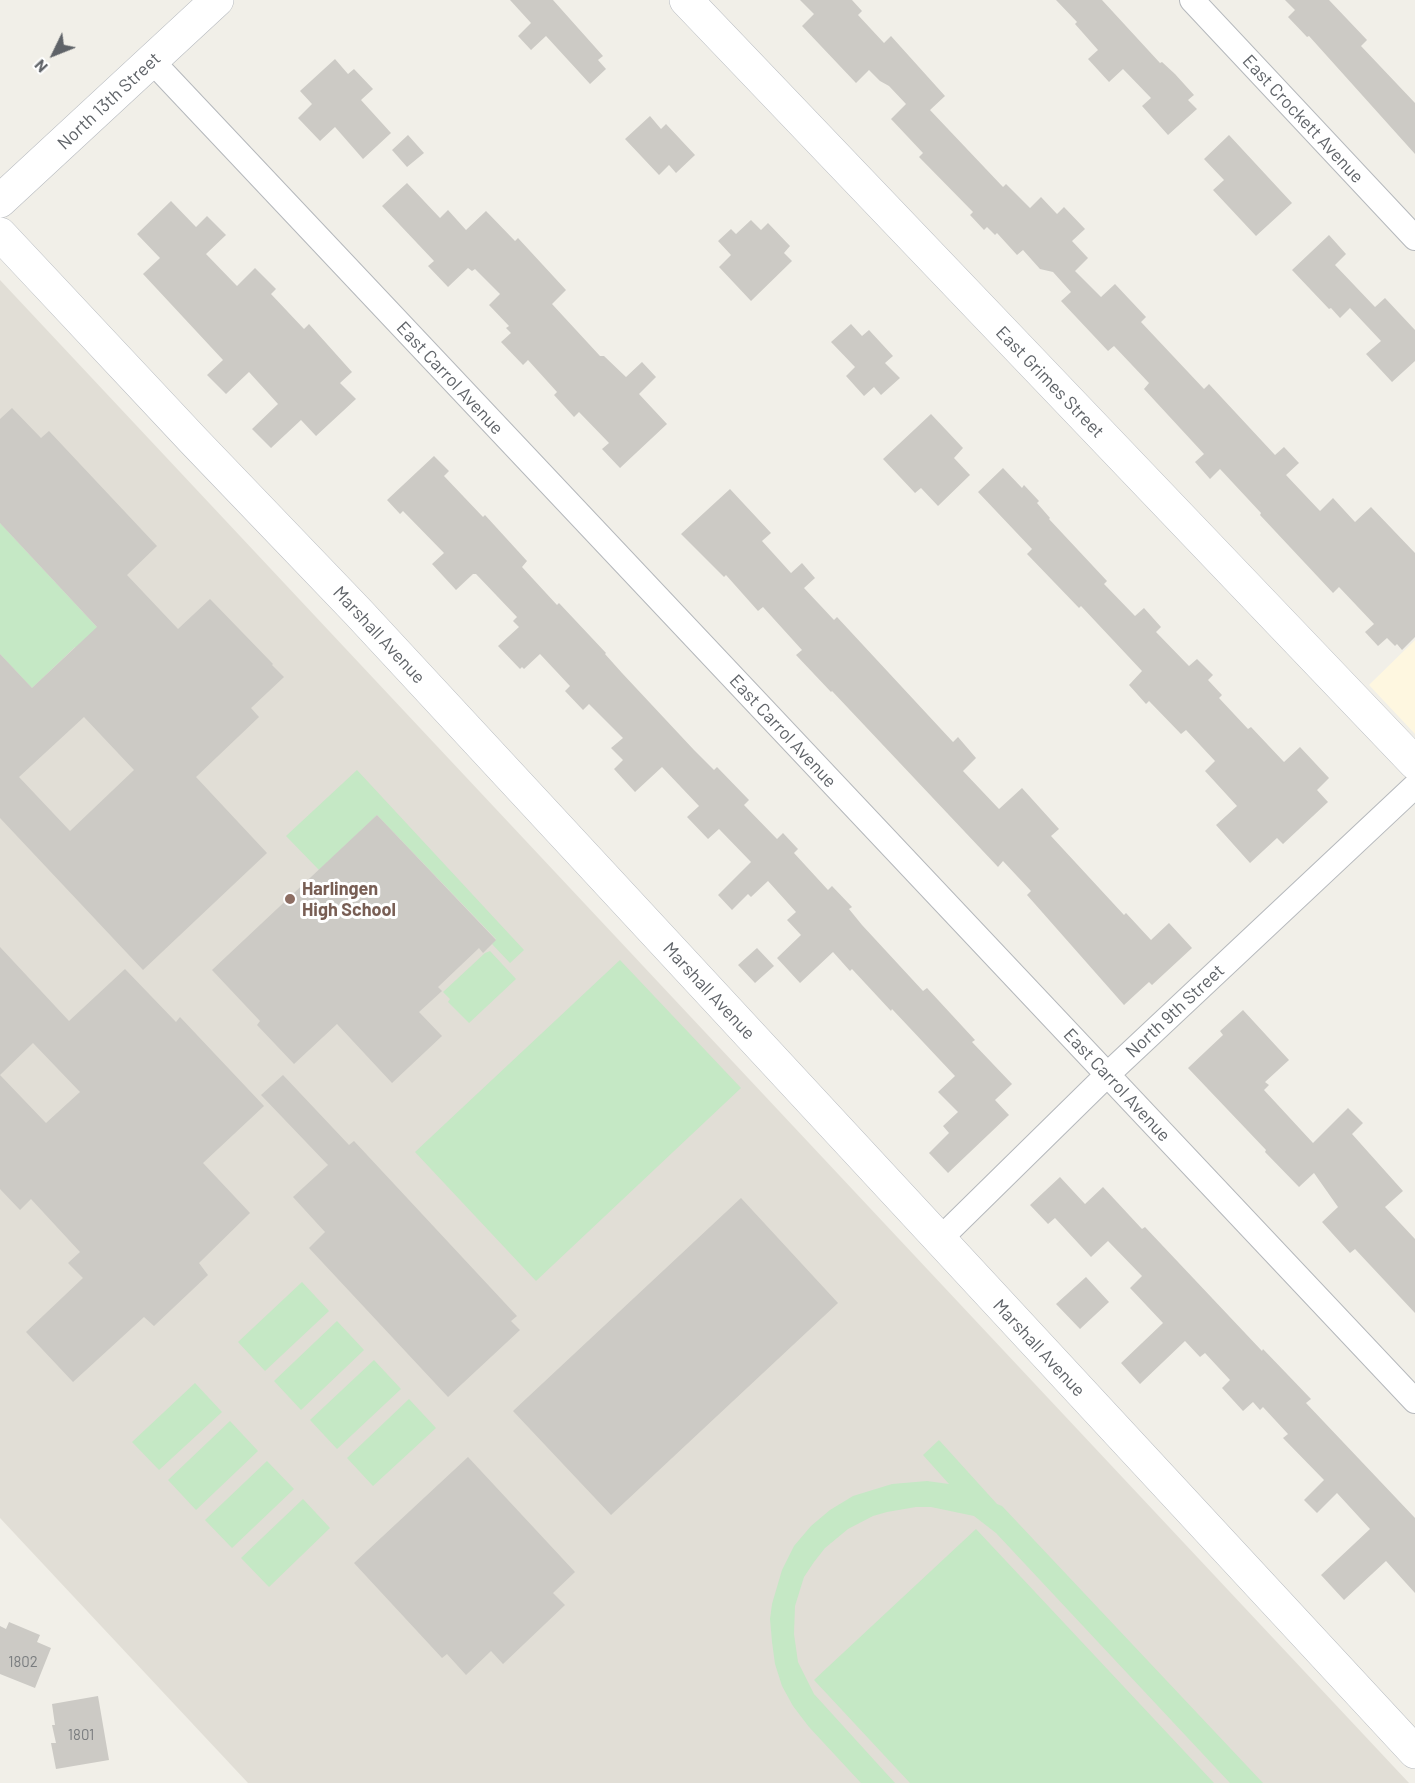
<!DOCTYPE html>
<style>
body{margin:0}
#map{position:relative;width:1415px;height:1783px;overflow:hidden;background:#f1efe8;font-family:Barlow,sans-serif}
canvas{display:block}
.north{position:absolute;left:24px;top:24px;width:60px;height:60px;-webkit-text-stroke:4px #fff;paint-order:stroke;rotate:227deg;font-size:16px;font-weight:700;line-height:24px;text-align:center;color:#5f6368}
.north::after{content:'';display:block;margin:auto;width:21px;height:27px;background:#5f6368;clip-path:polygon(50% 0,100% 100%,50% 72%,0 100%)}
</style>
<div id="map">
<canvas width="1415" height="1783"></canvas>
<div class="north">N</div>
</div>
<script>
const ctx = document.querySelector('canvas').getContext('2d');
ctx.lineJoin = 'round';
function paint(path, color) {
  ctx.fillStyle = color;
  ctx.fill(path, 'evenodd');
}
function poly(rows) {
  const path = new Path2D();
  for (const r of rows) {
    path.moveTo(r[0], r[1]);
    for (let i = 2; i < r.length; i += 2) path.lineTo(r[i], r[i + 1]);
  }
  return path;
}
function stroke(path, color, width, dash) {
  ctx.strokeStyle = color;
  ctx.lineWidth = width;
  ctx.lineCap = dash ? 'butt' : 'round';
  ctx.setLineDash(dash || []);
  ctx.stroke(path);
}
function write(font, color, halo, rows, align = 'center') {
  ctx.font = font + ' Barlow,sans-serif';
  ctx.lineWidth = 6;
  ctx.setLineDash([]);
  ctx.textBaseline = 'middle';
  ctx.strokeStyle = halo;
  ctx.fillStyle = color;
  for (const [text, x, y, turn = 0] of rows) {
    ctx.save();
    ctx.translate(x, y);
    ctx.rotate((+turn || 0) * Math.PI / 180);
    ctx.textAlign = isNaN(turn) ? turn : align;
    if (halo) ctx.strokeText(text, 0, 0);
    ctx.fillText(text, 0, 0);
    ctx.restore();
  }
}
paint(poly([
 [1415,640,1415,734,1369,685]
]), '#fef7e0');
paint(poly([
 [0,280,1409,1783,248,1783,0,1518]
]), '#e1ded6');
paint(poly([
 [0,523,121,653,100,673,75,647,32,688,0,654],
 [357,770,524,950,510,963,492,944,496,939,377,815,319,870,286,836],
 [490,951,516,979,469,1023,448,1002,450,999,443,992,485,953],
 [620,960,741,1088,536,1281,415,1152],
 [302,1282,329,1311,265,1371,238,1342],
 [337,1321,364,1350,301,1410,274,1381],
 [374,1360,401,1389,337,1449,310,1420],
 [195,1383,222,1412,159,1470,132,1442],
 [409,1399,436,1428,373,1486,347,1458],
 [230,1421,258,1451,196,1510,168,1480],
 [939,1440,997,1504,1002,1506,1263,1783,1230,1783,996,1533,974,1516,931,1507,916,1507,887,1512,873,1516,848,1529,825,1548,814,1562,804,1577,795,1606,794,1634,798,1662,814,1694,895,1783,861,1783,809,1727,793,1706,782,1686,775,1664,772,1642,770,1619,772,1604,782,1570,794,1546,811,1526,830,1510,853,1496,892,1484,927,1481,949,1484,923,1455],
 [267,1461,294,1489,232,1548,205,1520],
 [303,1499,330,1528,269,1587,241,1558],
 [976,1529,1214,1783,910,1783,814,1680]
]), '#c5e8c5');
paint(poly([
 [510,0,553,0,603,56,598,60,606,69,590,84,546,36,531,50,518,36,531,23],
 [800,0,852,0,862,11,858,15,884,43,891,36,945,96,930,110,1003,187,1006,184,1030,208,1041,197,1057,214,1064,207,1085,229,1072,241,1088,258,1075,271,1101,297,1115,284,1146,317,1141,322,1204,389,1209,384,1275,455,1284,447,1299,463,1286,475,1320,511,1333,498,1355,522,1371,507,1415,553,1415,637,1402,650,1397,644,1395,646,1387,638,1378,646,1365,632,1374,624,1339,587,1333,593,1260,515,1261,513,1220,469,1210,479,1195,462,1204,454,1144,389,1149,383,1114,346,1108,351,1061,301,1071,292,1053,272,1040,269,1023,250,1017,255,997,233,995,235,987,227,984,230,970,215,973,212,919,157,923,153,891,119,906,104,889,86,880,81,869,70,856,83,802,26,814,14],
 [1056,0,1102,0,1160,63,1162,62,1175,74,1194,95,1188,100,1197,109,1168,135,1142,106,1151,98,1123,69,1109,82,1088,59,1098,50,1075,24,1077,22],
 [1285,0,1329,0,1367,40,1361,46,1415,103,1415,154,1309,36,1307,37,1288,17,1295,10],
 [335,59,348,74,354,69,373,89,361,100,391,133,363,159,335,127,320,141,298,118,312,104,300,91],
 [650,116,661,129,666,124,695,155,676,173,669,165,659,175,625,139],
 [408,135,424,153,407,167,392,150],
 [1229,135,1292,203,1256,236,1213,190,1224,180,1204,159],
 [407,183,440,218,448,210,466,230,486,211,515,241,518,238,566,290,552,304,600,356,604,356,626,377,642,362,656,377,639,394,667,424,620,468,602,449,609,443,579,412,574,417,554,395,557,392,528,360,523,365,501,342,511,333,506,328,509,326,489,305,500,294,475,269,472,271,468,268,448,287,428,266,434,261,382,206],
 [171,201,196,227,207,216,226,235,206,254,237,286,255,268,276,289,271,294,304,329,309,324,352,372,340,383,356,399,316,436,301,420,271,448,252,429,278,404,249,372,226,394,207,375,223,360,143,274,160,258,137,234],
 [751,220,761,230,768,223,790,246,784,253,792,261,751,301,719,267,731,255,718,241,731,229,736,234],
 [1329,235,1346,254,1335,265,1375,307,1385,298,1415,330,1415,361,1392,382,1366,354,1381,341,1350,308,1340,318,1331,308,1329,309,1292,270],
 [851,324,862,336,869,330,893,356,885,363,900,378,881,395,874,387,864,396,846,376,855,367,831,342],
 [12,408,41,438,49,431,157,546,127,575,178,629,210,599,273,664,272,665,284,677,251,708,259,717,196,777,267,853,143,970,0,818,0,654,32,688,97,627,0,523,0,419],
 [84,717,134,770,70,831,19,777],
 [931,414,963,448,954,458,970,475,938,506,921,488,915,493,883,459],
 [434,456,449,471,444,476,483,517,485,515,527,561,522,567,557,605,559,603,606,653,605,654,622,673,694,750,714,770,717,767,749,800,744,805,777,839,783,833,798,849,794,853,828,890,832,886,852,907,849,909,862,925,923,991,927,988,975,1040,972,1042,1012,1084,995,1100,1009,1115,948,1173,929,1153,949,1133,943,1126,958,1112,938,1092,955,1076,892,1009,891,1011,852,969,850,971,833,952,800,983,777,958,801,935,787,920,796,912,768,881,751,897,748,894,732,910,718,895,751,862,719,829,708,839,687,817,699,806,662,767,635,792,614,769,623,760,611,748,623,738,589,704,583,710,565,691,570,686,540,654,524,669,522,667,520,669,498,646,519,627,513,621,517,617,476,574,473,574,456,590,432,564,444,553,403,511,400,514,387,500],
 [1003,468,1022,488,1024,485,1039,501,1037,503,1050,518,1049,519,1107,581,1104,584,1135,616,1144,608,1161,627,1156,632,1189,666,1197,659,1213,675,1208,680,1222,695,1219,698,1248,729,1251,727,1284,762,1300,747,1329,778,1317,790,1328,802,1283,844,1277,838,1250,863,1216,825,1237,806,1205,771,1215,761,1186,730,1181,734,1149,701,1146,704,1129,685,1142,671,1081,606,1079,608,1027,554,1032,549,978,492],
 [730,489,771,533,762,541,791,573,802,563,815,578,804,588,834,620,837,617,953,742,958,737,976,758,963,771,999,809,1022,788,1059,829,1051,836,1124,915,1126,913,1151,940,1169,923,1192,948,1152,985,1149,982,1124,1005,1027,895,1031,891,1003,861,998,867,832,691,831,692,796,655,802,650,763,607,758,611,726,575,724,577,681,534],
 [377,815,496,940,483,953,479,948,438,987,442,991,419,1012,442,1036,392,1083,337,1024,294,1064,257,1025,260,1021,212,970],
 [0,947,69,1021,125,969,176,1022,180,1017,264,1106,203,1163,250,1213,199,1263,208,1275,154,1326,144,1317,73,1382,26,1332,83,1278,68,1263,80,1252,31,1199,20,1210,0,1189,0,1075,46,1123,80,1092,33,1043,0,1075],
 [757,948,774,966,755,983,738,965],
 [1243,1010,1289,1060,1265,1082,1269,1085,1264,1090,1313,1143,1348,1108,1363,1123,1352,1134,1403,1191,1385,1207,1415,1239,1415,1313,1355,1249,1350,1253,1322,1222,1338,1207,1314,1173,1299,1187,1265,1152,1266,1150,1188,1068,1223,1035,1220,1031],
 [283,1075,349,1145,354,1141,517,1316,511,1321,520,1330,448,1397,309,1248,325,1232,293,1197,328,1165,261,1095],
 [1060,1177,1085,1204,1103,1187,1142,1229,1145,1227,1262,1351,1263,1349,1311,1399,1306,1403,1415,1518,1415,1593,1386,1561,1344,1600,1321,1575,1370,1529,1337,1493,1317,1513,1304,1500,1324,1480,1283,1438,1288,1434,1263,1407,1260,1410,1253,1402,1243,1411,1222,1388,1230,1380,1205,1353,1200,1357,1185,1341,1140,1384,1121,1363,1163,1323,1130,1288,1142,1276,1108,1241,1091,1257,1055,1218,1048,1224,1030,1205],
 [741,1198,838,1303,611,1515,513,1411],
 [1086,1277,1109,1302,1080,1329,1056,1304],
 [468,1457,575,1572,553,1593,565,1605,503,1664,491,1651,466,1675,447,1654,442,1658,354,1563],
 [9,1622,40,1635,37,1642,51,1648,35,1688,0,1674,0,1626,6,1629],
 [98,1696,109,1760,56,1769,51,1743,56,1743,52,1725,55,1725,52,1704]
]), '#cccac5');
const street = poly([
 [1192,0,1415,238],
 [152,61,1415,1401],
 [939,1240,1107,1075,1415,786]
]);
const secondary = poly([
 [686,0,1415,763],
 [0,201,217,0],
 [0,234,194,441,358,612,1415,1752]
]);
stroke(street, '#b5b8bc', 26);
stroke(secondary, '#b6babf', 34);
stroke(street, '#fff', 24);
stroke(secondary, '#fff', 33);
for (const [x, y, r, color] of [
 [290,899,6,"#8d6e63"]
]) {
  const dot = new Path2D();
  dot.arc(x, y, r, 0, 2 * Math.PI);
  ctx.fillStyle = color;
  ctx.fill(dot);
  stroke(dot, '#fff', 2);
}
write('15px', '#7a7d7f', null, [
 ["1802",23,1662],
 ["1801",81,1735]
]);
write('18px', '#5f6368', '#fff', [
 ["North 13th Street",109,101,-43],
 ["East Crockett Avenue",1303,119,47],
 ["East Carrol Avenue",450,378,47],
 ["East Grimes Street",1050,382,46],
 ["Marshall Avenue",379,635,47],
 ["East Carrol Avenue",783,731,47],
 ["Marshall Avenue",709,991,47],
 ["North 9th Street",1175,1011,-43],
 ["East Carrol Avenue",1117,1085,47],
 ["Marshall Avenue",1039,1348,47]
]);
write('bold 18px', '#785e54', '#fff', [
 ["Harlingen",302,889],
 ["High School",302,910]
], 'left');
</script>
